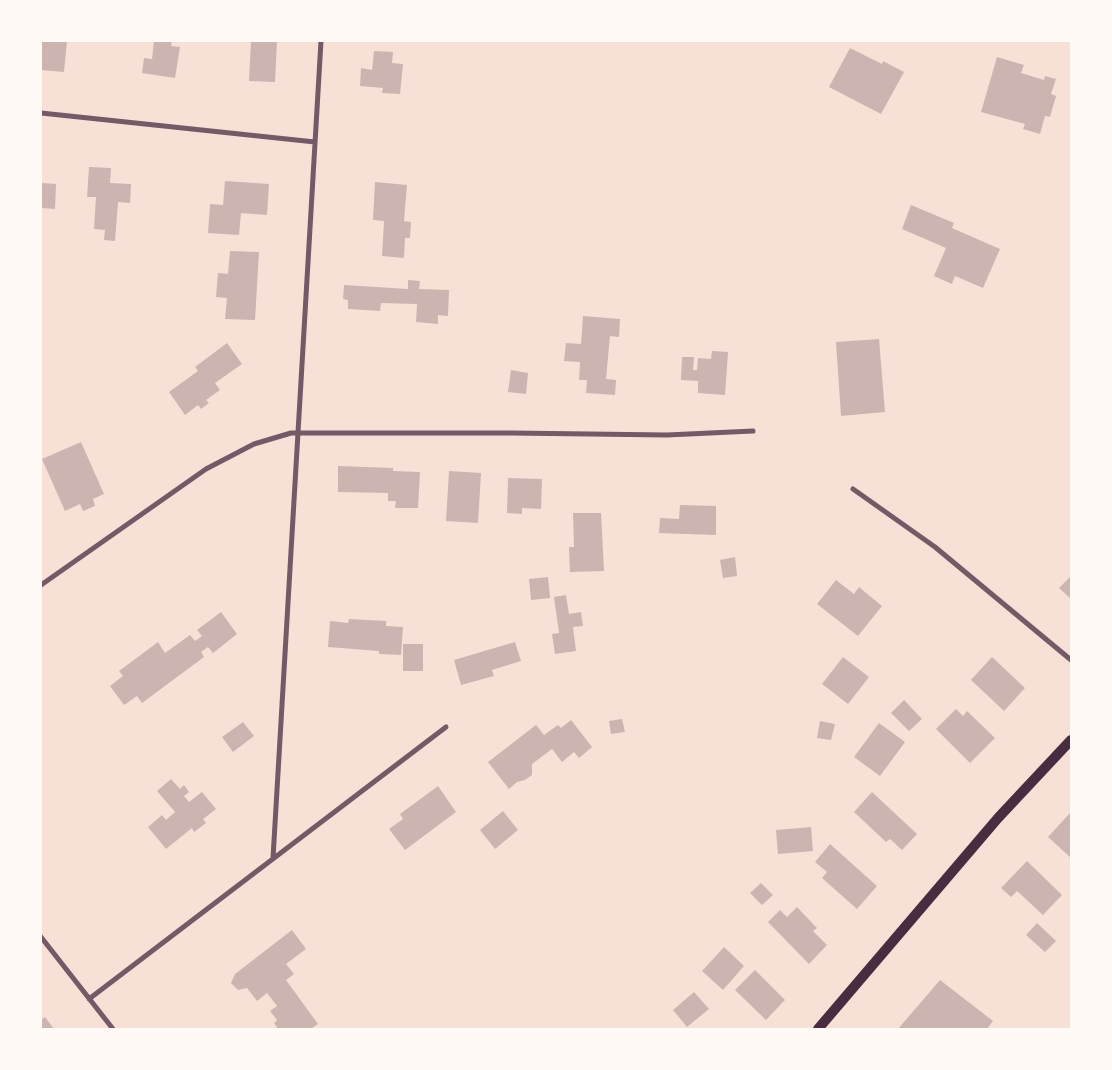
<!DOCTYPE html>
<style>
body{margin:0}
#map{position:relative;width:1112px;height:1070px;overflow:hidden;background:#f7e1d7;font-family:Cabin,sans-serif}
canvas{display:block}
.frame{position:absolute;inset:0;border:42px solid #fffaf5;pointer-events:none}
</style>
<div id="map">
<canvas width="1112" height="1070"></canvas>
<div class="frame"></div>
</div>
<script>
const ctx = document.querySelector('canvas').getContext('2d');
ctx.lineJoin = 'round';
function paint(path, color) {
  ctx.fillStyle = color;
  ctx.fill(path, 'evenodd');
}
function poly(rows) {
  const path = new Path2D();
  for (const r of rows) {
    path.moveTo(r[0], r[1]);
    for (let i = 2; i < r.length; i += 2) path.lineTo(r[i], r[i + 1]);
  }
  return path;
}
function stroke(path, color, width, dash) {
  ctx.strokeStyle = color;
  ctx.lineWidth = width;
  ctx.lineCap = dash ? 'butt' : 'round';
  ctx.setLineDash(dash || []);
  ctx.stroke(path);
}
paint(poly([
 [41,41,67,41,64,72,41,70],
 [154,41,172,41,171,46,180,47,175,78,142,73,144,58,152,59],
 [251,41,277,41,275,82,249,81],
 [850,48,882,64,883,61,904,72,881,114,829,87],
 [374,51,393,52,392,63,403,64,400,94,382,93,383,88,360,86,361,68,372,70],
 [997,57,1024,65,1021,73,1044,80,1045,76,1056,79,1051,94,1056,96,1050,117,1045,116,1040,134,1023,129,1025,124,981,112],
 [89,167,111,168,110,183,131,184,130,203,118,202,115,241,104,240,105,230,94,229,96,197,87,197],
 [225,181,269,184,267,215,241,213,239,235,208,233,210,204,223,205],
 [375,182,407,185,404,221,411,222,410,238,405,238,404,258,382,256,384,221,373,220],
 [42,183,56,184,55,209,41,208],
 [911,205,954,223,952,228,1000,249,983,288,955,276,952,284,934,276,946,248,902,229],
 [230,251,259,252,255,320,225,319,227,298,216,297,218,273,228,274],
 [408,280,420,281,419,289,449,290,448,316,438,315,438,324,416,322,417,304,381,303,380,311,348,309,348,300,343,299,344,285,408,289],
 [583,316,620,319,619,337,610,336,606,379,616,380,615,395,586,393,587,380,579,380,580,362,564,361,566,343,581,344],
 [879,339,885,412,841,416,836,342],
 [227,343,242,364,215,383,220,390,206,400,209,403,201,409,198,405,185,415,169,392,198,371,195,367],
 [712,351,728,352,725,395,698,393,698,381,681,380,682,357,694,357,693,370,697,370,698,358,711,359],
 [511,370,528,373,526,394,508,392],
 [81,442,104,494,93,499,95,506,83,511,80,504,65,511,42,459],
 [338,466,393,468,393,471,420,472,418,508,395,508,396,501,388,501,388,493,338,492],
 [449,471,481,473,478,523,446,521],
 [508,478,542,479,541,509,522,508,522,514,507,513],
 [680,505,716,506,716,535,659,533,660,518,679,519],
 [573,513,601,513,604,571,570,572,569,547,574,547],
 [735,557,737,576,723,578,720,560],
 [1071,576,1071,599,1059,588],
 [548,577,550,598,531,600,529,579],
 [836,580,854,594,859,587,882,606,858,636,817,604],
 [566,595,569,614,581,612,583,626,573,627,576,651,555,654,552,634,559,633,554,597],
 [221,612,237,634,213,653,208,647,201,652,204,657,142,703,137,696,124,705,110,686,123,676,119,671,158,642,165,653,190,635,195,641,202,636,197,630],
 [349,619,386,621,386,626,403,627,401,655,379,654,379,651,328,647,330,621,348,623],
 [515,642,521,661,492,670,494,676,461,685,454,660],
 [403,644,423,644,423,671,403,671],
 [843,657,869,677,848,704,822,684],
 [992,657,1025,688,1004,711,971,680],
 [904,700,922,719,909,731,891,713],
 [956,709,963,716,967,711,995,738,970,763,936,729],
 [622,719,625,732,611,734,609,721],
 [571,720,592,747,579,758,574,752,562,762,552,749,532,764,532,775,525,780,517,782,509,789,488,762,536,725,544,735,558,725,561,728],
 [820,721,835,724,831,740,817,738],
 [243,722,254,736,233,752,222,737],
 [879,723,905,742,880,776,854,757],
 [171,779,180,789,184,785,189,792,184,796,189,802,202,792,216,809,203,819,206,823,194,832,192,828,166,849,148,827,162,815,166,820,175,812,157,791],
 [438,786,456,812,405,850,389,829,403,819,400,814],
 [872,792,917,834,902,850,890,839,886,842,854,812],
 [503,811,518,830,495,849,480,830],
 [1071,812,1071,858,1048,837],
 [811,827,813,851,778,854,776,830],
 [830,844,877,886,857,909,822,878,827,872,815,862],
 [1027,861,1062,895,1043,915,1017,891,1011,897,1001,888],
 [761,883,773,895,762,905,750,893],
 [797,907,817,928,813,931,827,945,809,964,768,922,780,910,787,917],
 [1037,923,1056,941,1045,952,1026,935],
 [292,930,306,949,286,964,294,974,286,980,318,1024,311,1029,278,1029,274,1023,277,1020,270,1011,277,1006,267,993,257,1001,247,988,238,990,231,983,235,974],
 [724,947,744,966,723,990,702,971],
 [755,970,785,1000,766,1020,735,990],
 [940,980,993,1021,987,1029,898,1029],
 [694,992,709,1009,687,1027,673,1010],
 [45,1017,54,1029,41,1029,41,1020]
]), '#ccb4b1');
stroke(poly([
 [41,113,315,142],
 [853,489,935,547,1071,660],
 [41,585,206,469,254,444,291,433,511,433,667,435,753,431],
 [273,858,321,41],
 [41,937,113,1029],
 [89,999,446,727]
]), '#755966', 5);
stroke(poly([
 [818,1029,998,818,1071,740]
]), '#4a2c40', 10);
</script>
